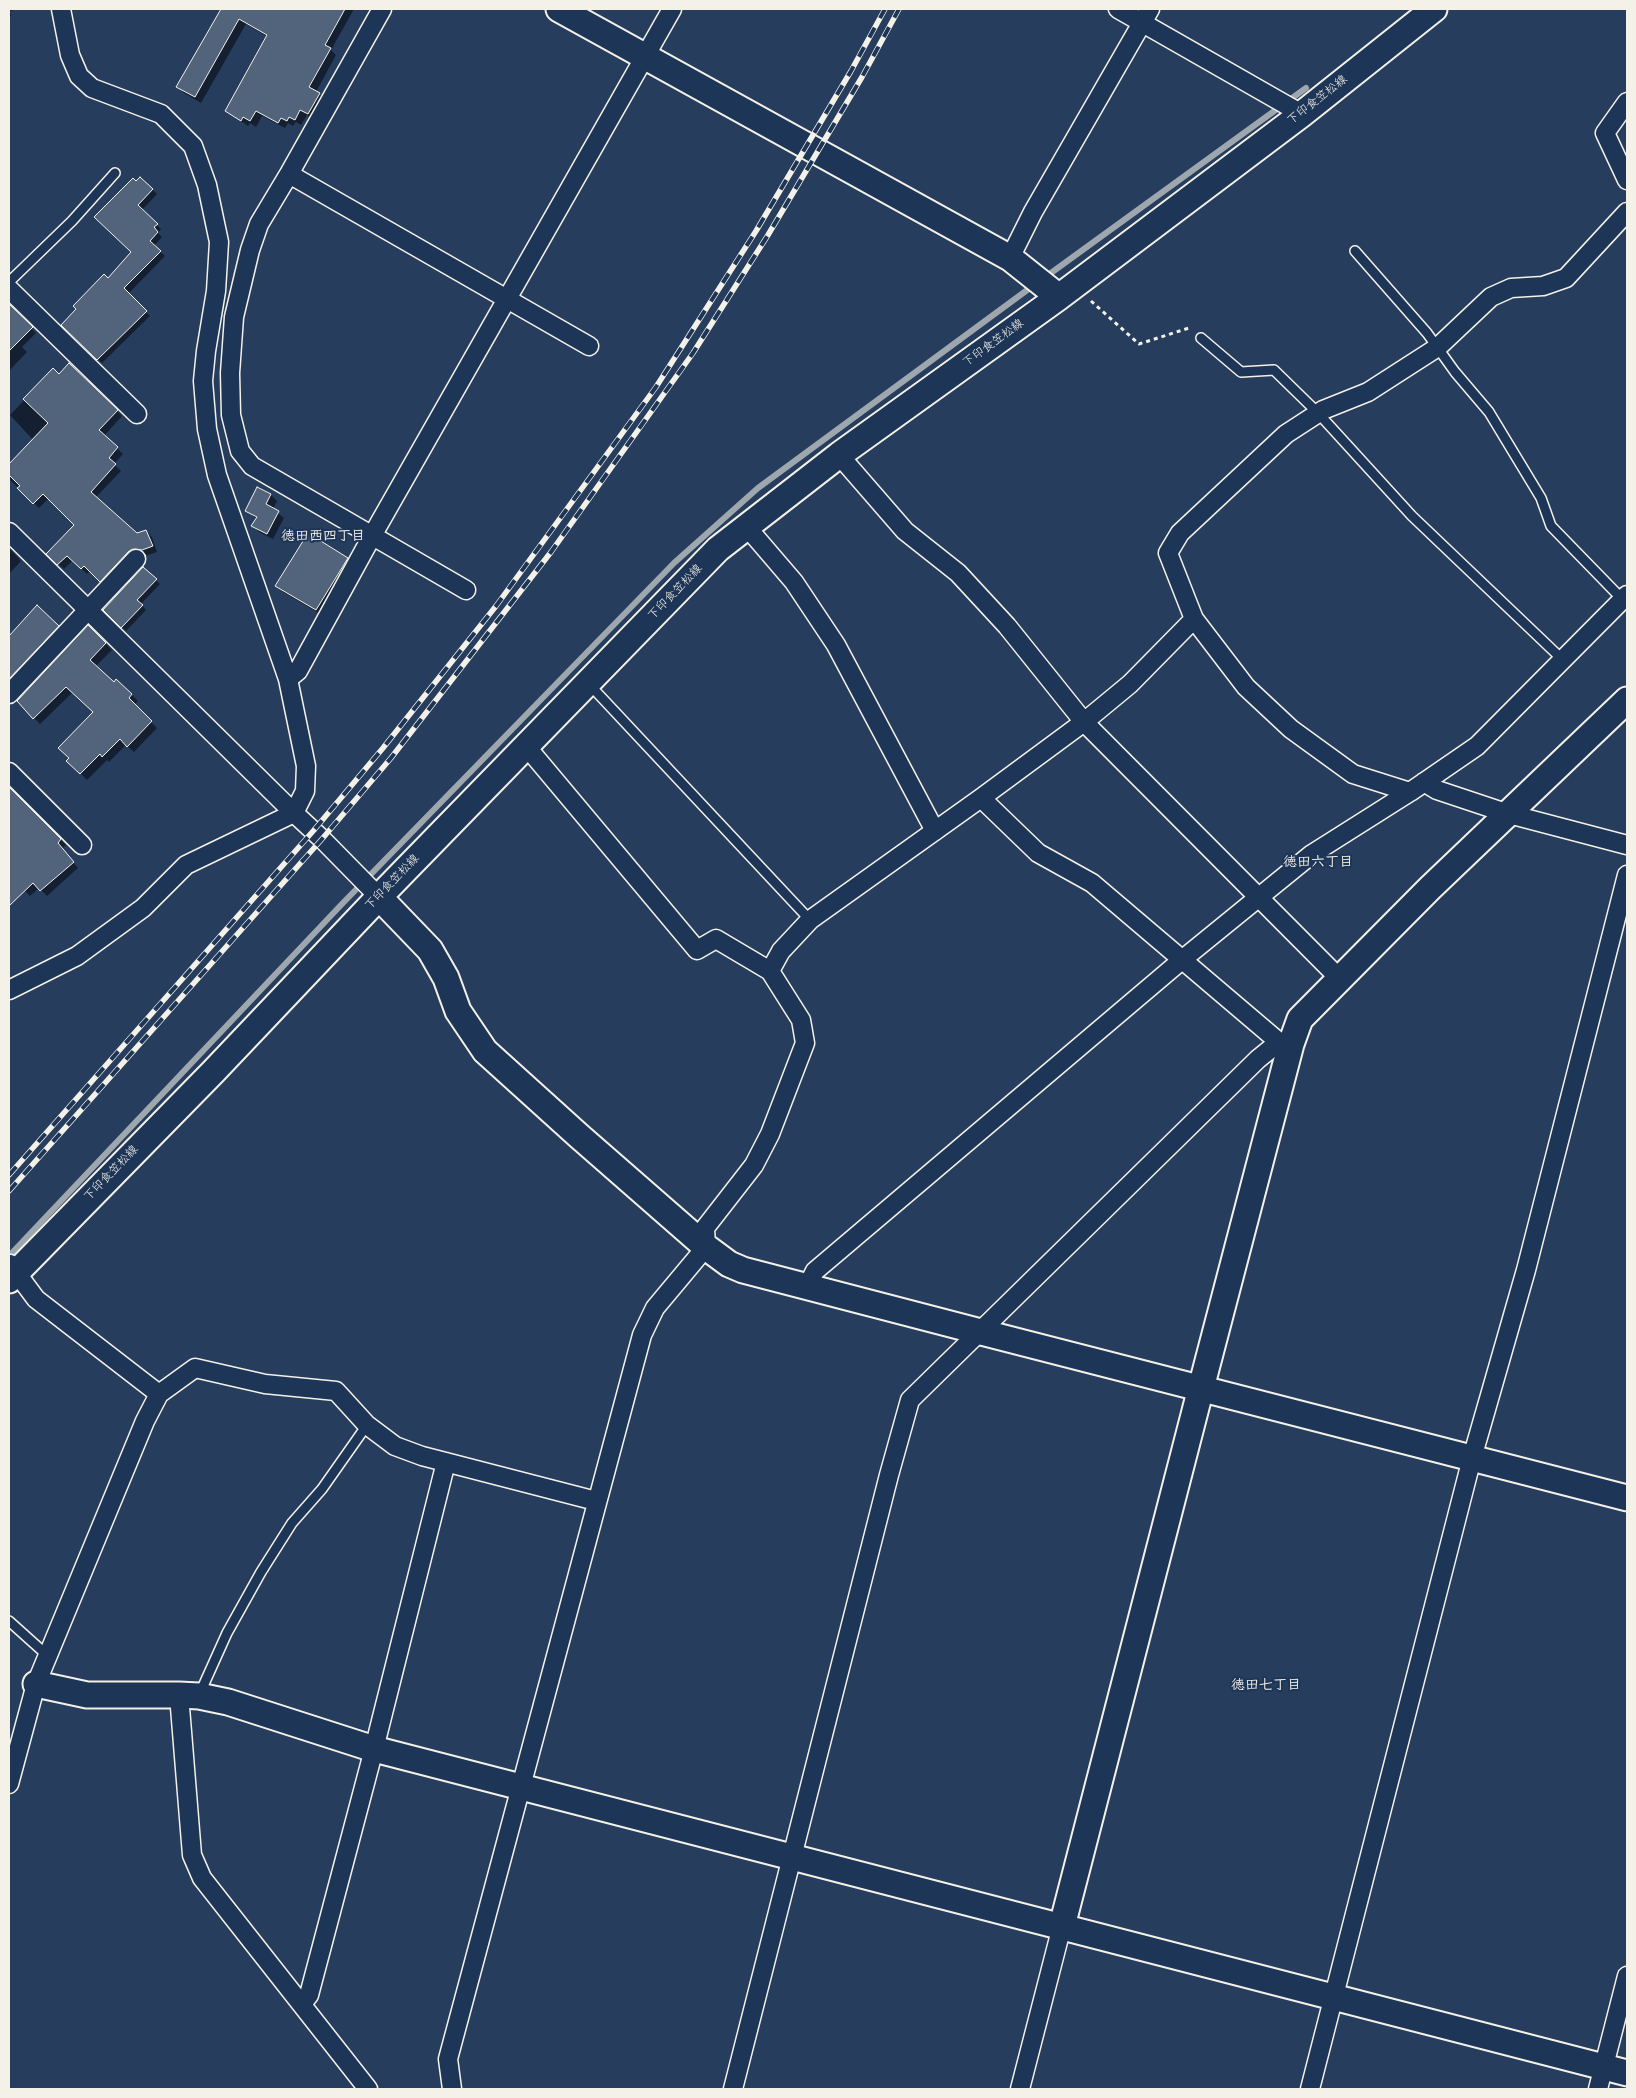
<!DOCTYPE html>
<meta charset="utf-8">
<style>
body{margin:0}
#map{position:relative;width:1636px;height:2098px;overflow:hidden;background:#263d5d;font-family:Kalam,sans-serif}
canvas{display:block}
.frame{position:absolute;inset:0;border:10px solid #f4f1e8;pointer-events:none}
</style>
<div id="map">
<canvas width="1636" height="2098"></canvas>
<div class="frame"></div>
</div>
<script>
const ctx = document.querySelector('canvas').getContext('2d');
ctx.lineJoin = 'round';
function paint(path, color) {
  ctx.fillStyle = color;
  ctx.fill(path, 'evenodd');
}
function poly(rows) {
  const path = new Path2D();
  for (const r of rows) {
    path.moveTo(r[0], r[1]);
    for (let i = 2; i < r.length; i += 2) path.lineTo(r[i], r[i + 1]);
  }
  return path;
}
function stroke(path, color, width, dash) {
  ctx.strokeStyle = color;
  ctx.lineWidth = width;
  ctx.lineCap = dash ? 'butt' : 'round';
  ctx.setLineDash(dash || []);
  ctx.stroke(path);
}
function write(font, color, halo, rows, align = 'center') {
  ctx.font = font + ' Kalam,"Klee One",sans-serif';
  ctx.lineWidth = 4;
  ctx.setLineDash([]);
  ctx.textBaseline = 'middle';
  ctx.strokeStyle = halo;
  ctx.fillStyle = color;
  for (const [text, x, y, turn = 0] of rows) {
    ctx.save();
    ctx.translate(x, y);
    ctx.rotate((+turn || 0) * Math.PI / 180);
    ctx.textAlign = isNaN(turn) ? turn : align;
    if (halo) ctx.strokeText(text, 0, 0);
    ctx.fillText(text, 0, 0);
    ctx.restore();
  }
}
paint(poly([
 [9,9,17,9,10,11,11,16,9,17],
 [222,9,257,9,277,20,283,9,354,9,331,50,336,55,316,92,326,100,315,120,307,115,301,125,296,122,293,126,288,123,285,128,262,116,256,127,250,123,248,126,227,111,268,37,246,24,201,103,184,93,178,87],
 [140,178,157,194,142,210,161,229,158,233,162,237,154,246,165,256,128,294,150,316,102,363,62,325,133,253,136,182],
 [9,306,36,333,22,347,27,352,9,371],
 [69,365,122,416,104,436,123,454,114,464,121,471,95,498,136,535,146,531,152,537,157,552,148,555,140,554,106,586,90,570,87,574,73,560,64,569,48,554,76,525,49,498,39,508,9,479,9,466,34,441,10,415,53,370,59,376],
 [258,489,271,495,277,501,273,509,284,518,273,539,259,532,253,526,257,519,246,510],
 [9,548,21,561,9,574],
 [347,559,353,565,322,615,283,592,277,586],
 [143,568,160,584,141,604,146,610,126,631,105,610],
 [37,607,63,632,9,690,9,637],
 [88,627,112,650,95,667,114,684,116,681,132,695,138,701,134,705,157,728,134,752,126,745,109,762,107,760,87,780,68,761,95,713,73,692,40,724,18,701],
 [14,794,66,845,62,849,78,868,47,896,39,888,30,896,9,875,9,799]
]), '#0007');
stroke(poly([
 [1044,278,1306,88],
 [9,1256,341,905,674,563,758,488,1034,285]
]), '#9fa7ae', 6);
const building = poly([
 [221,9,345,9,325,45,331,48,309,87,320,93,308,114,300,110,295,120,289,117,287,121,281,118,278,123,256,111,250,121,243,117,241,121,225,111,267,35,239,19,195,97,176,87,221,9],
 [140,177,153,189,138,205,158,224,154,227,158,232,150,241,161,251,124,288,147,311,97,360,61,325,76,309,73,306,104,274,108,278,131,252,94,217,133,178,136,181,140,177],
 [9,304,33,327,9,351,9,304],
 [69,363,118,410,99,430,118,447,109,458,116,464,91,492,137,533,146,530,153,546,142,550,133,549,129,551,100,582,84,566,81,569,67,556,57,565,46,554,74,525,43,494,33,504,17,488,20,486,9,475,9,464,48,423,23,399,53,368,59,374,69,363],
 [257,487,271,494,266,504,279,511,267,534,251,526,257,517,245,511,257,487],
 [308,533,348,558,316,610,275,586,308,533],
 [143,567,157,579,137,600,143,605,121,628,103,610,143,567],
 [37,605,59,626,9,679,9,636,37,605],
 [88,625,106,643,90,660,114,682,116,679,132,694,129,698,152,721,127,747,120,739,102,757,100,754,80,774,66,761,69,758,58,748,93,712,66,687,33,719,17,701,88,625],
 [9,787,61,839,58,843,74,862,40,891,33,883,9,906,9,787]
]);
paint(building, '#52647b');
stroke(building, '#f4f1e8', 1);
const lane = poly([
 [1355,251,1427,333,1455,372,1489,412,1541,498,1551,526,1624,601],
 [9,282,72,221,115,173],
 [1201,338,1241,372,1274,370,1318,413,1412,516,1563,660],
 [588,683,810,920],
 [9,1621,48,1656],
 [200,1693,227,1633,261,1572,292,1523,322,1489,367,1425]
]);
const street = poly([
 [61,9,70,55,79,76,92,88,161,114,193,146,207,185,219,242,216,291,206,351,203,381,207,429,217,475,288,679],
 [382,9,289,174,589,346],
 [1118,9,1302,114],
 [1627,102,1605,133,1627,180],
 [289,174,259,224,250,250,234,317,230,373,231,415,240,451,252,466,466,590],
 [1010,258,1033,212,1150,9],
 [9,289,137,414],
 [839,455,905,531,958,573,1007,626,1084,722,1340,979],
 [746,526,794,582,836,645,935,831],
 [9,532,294,813,322,839,379,897],
 [9,694,136,559],
 [526,746,697,950,716,939,770,971],
 [9,772,82,845],
 [1424,782,1437,790,1509,814,1627,845],
 [1410,792,1353,774,1291,729,1246,687,1194,619,1168,553,1180,533,1286,434,1323,410,1368,392,1438,347,1491,297,1511,288,1543,286,1566,278,1627,212],
 [981,798,1038,853,1092,883,1279,1042,1291,1044],
 [9,990,77,956,143,908,186,865,294,813,305,791,306,766,288,679,298,671,372,536,672,9],
 [10,1264,36,1299,159,1394],
 [807,1287,815,1271,1183,959,1312,854,1410,792,1477,746,1627,595],
 [179,1695,192,1855,202,1878,368,2089],
 [9,1784,36,1684,145,1421,159,1394,195,1368,265,1384,336,1391,367,1425,395,1446,422,1456,596,1501],
 [302,2004,309,1995,374,1749,446,1462],
 [452,2089,448,2059,642,1335,655,1308,706,1247,705,1228,754,1165,770,1134,805,1043,801,1020,770,971,781,951,810,920,981,798,1084,722,1130,684,1194,619],
 [733,2089,889,1475,910,1400,1258,1059,1279,1042],
 [1020,2089,1062,1926],
 [1310,2089,1472,1458,1526,1270,1627,875],
 [1598,2089,1627,1976]
]);
const secondary = poly([
 [559,9,1010,258,1059,297],
 [379,897,430,950,446,978,458,1011,485,1051,579,1136,706,1247,729,1264,743,1270,981,1332,1627,1498],
 [9,1280,213,1072,379,897,718,549,839,455,1059,297,1302,114,1434,9],
 [36,1684,87,1695,179,1695,199,1696,228,1702,374,1749,1627,2073],
 [1062,1926,1201,1388,1291,1044,1300,1019,1430,888,1627,700]
]);
stroke(lane, '#f4f1e8', 12);
stroke(street, '#f4f1e8', 21);
stroke(secondary, '#f4f1e8', 29);
stroke(poly([
 [1091,301,1139,344,1189,328,1191,329]
]), '#f4f1e8', 3, [4, 4]);
stroke(lane, '#1d3557', 9);
stroke(street, '#1d3557', 18);
stroke(secondary, '#1d3557', 25);
const rail = poly([
 [9,1175,314,830,383,748,496,606,656,387,756,231,851,71,885,9],
 [9,1191,322,839,391,758,551,552,693,353,768,235,862,77,899,9]
]);
stroke(rail, '#f4f1e8', 5.5);
stroke(rail, '#1d3557', 4, [11]);
write('12px', '#f4f1e8', '#1d3557', [
 ["下印食笠松線",1318,101,-38],
 ["下印食笠松線",994,344,-36],
 ["下印食笠松線",676,593,-46],
 ["下印食笠松線",393,883,-46],
 ["下印食笠松線",112,1174,-46]
]);
write('bold 14px', '#f4f1e8', '#1d3557', [
 ["徳田西四丁目",323,538],
 ["徳田六丁目",1318,864],
 ["徳田七丁目",1266,1687]
]);
</script>
